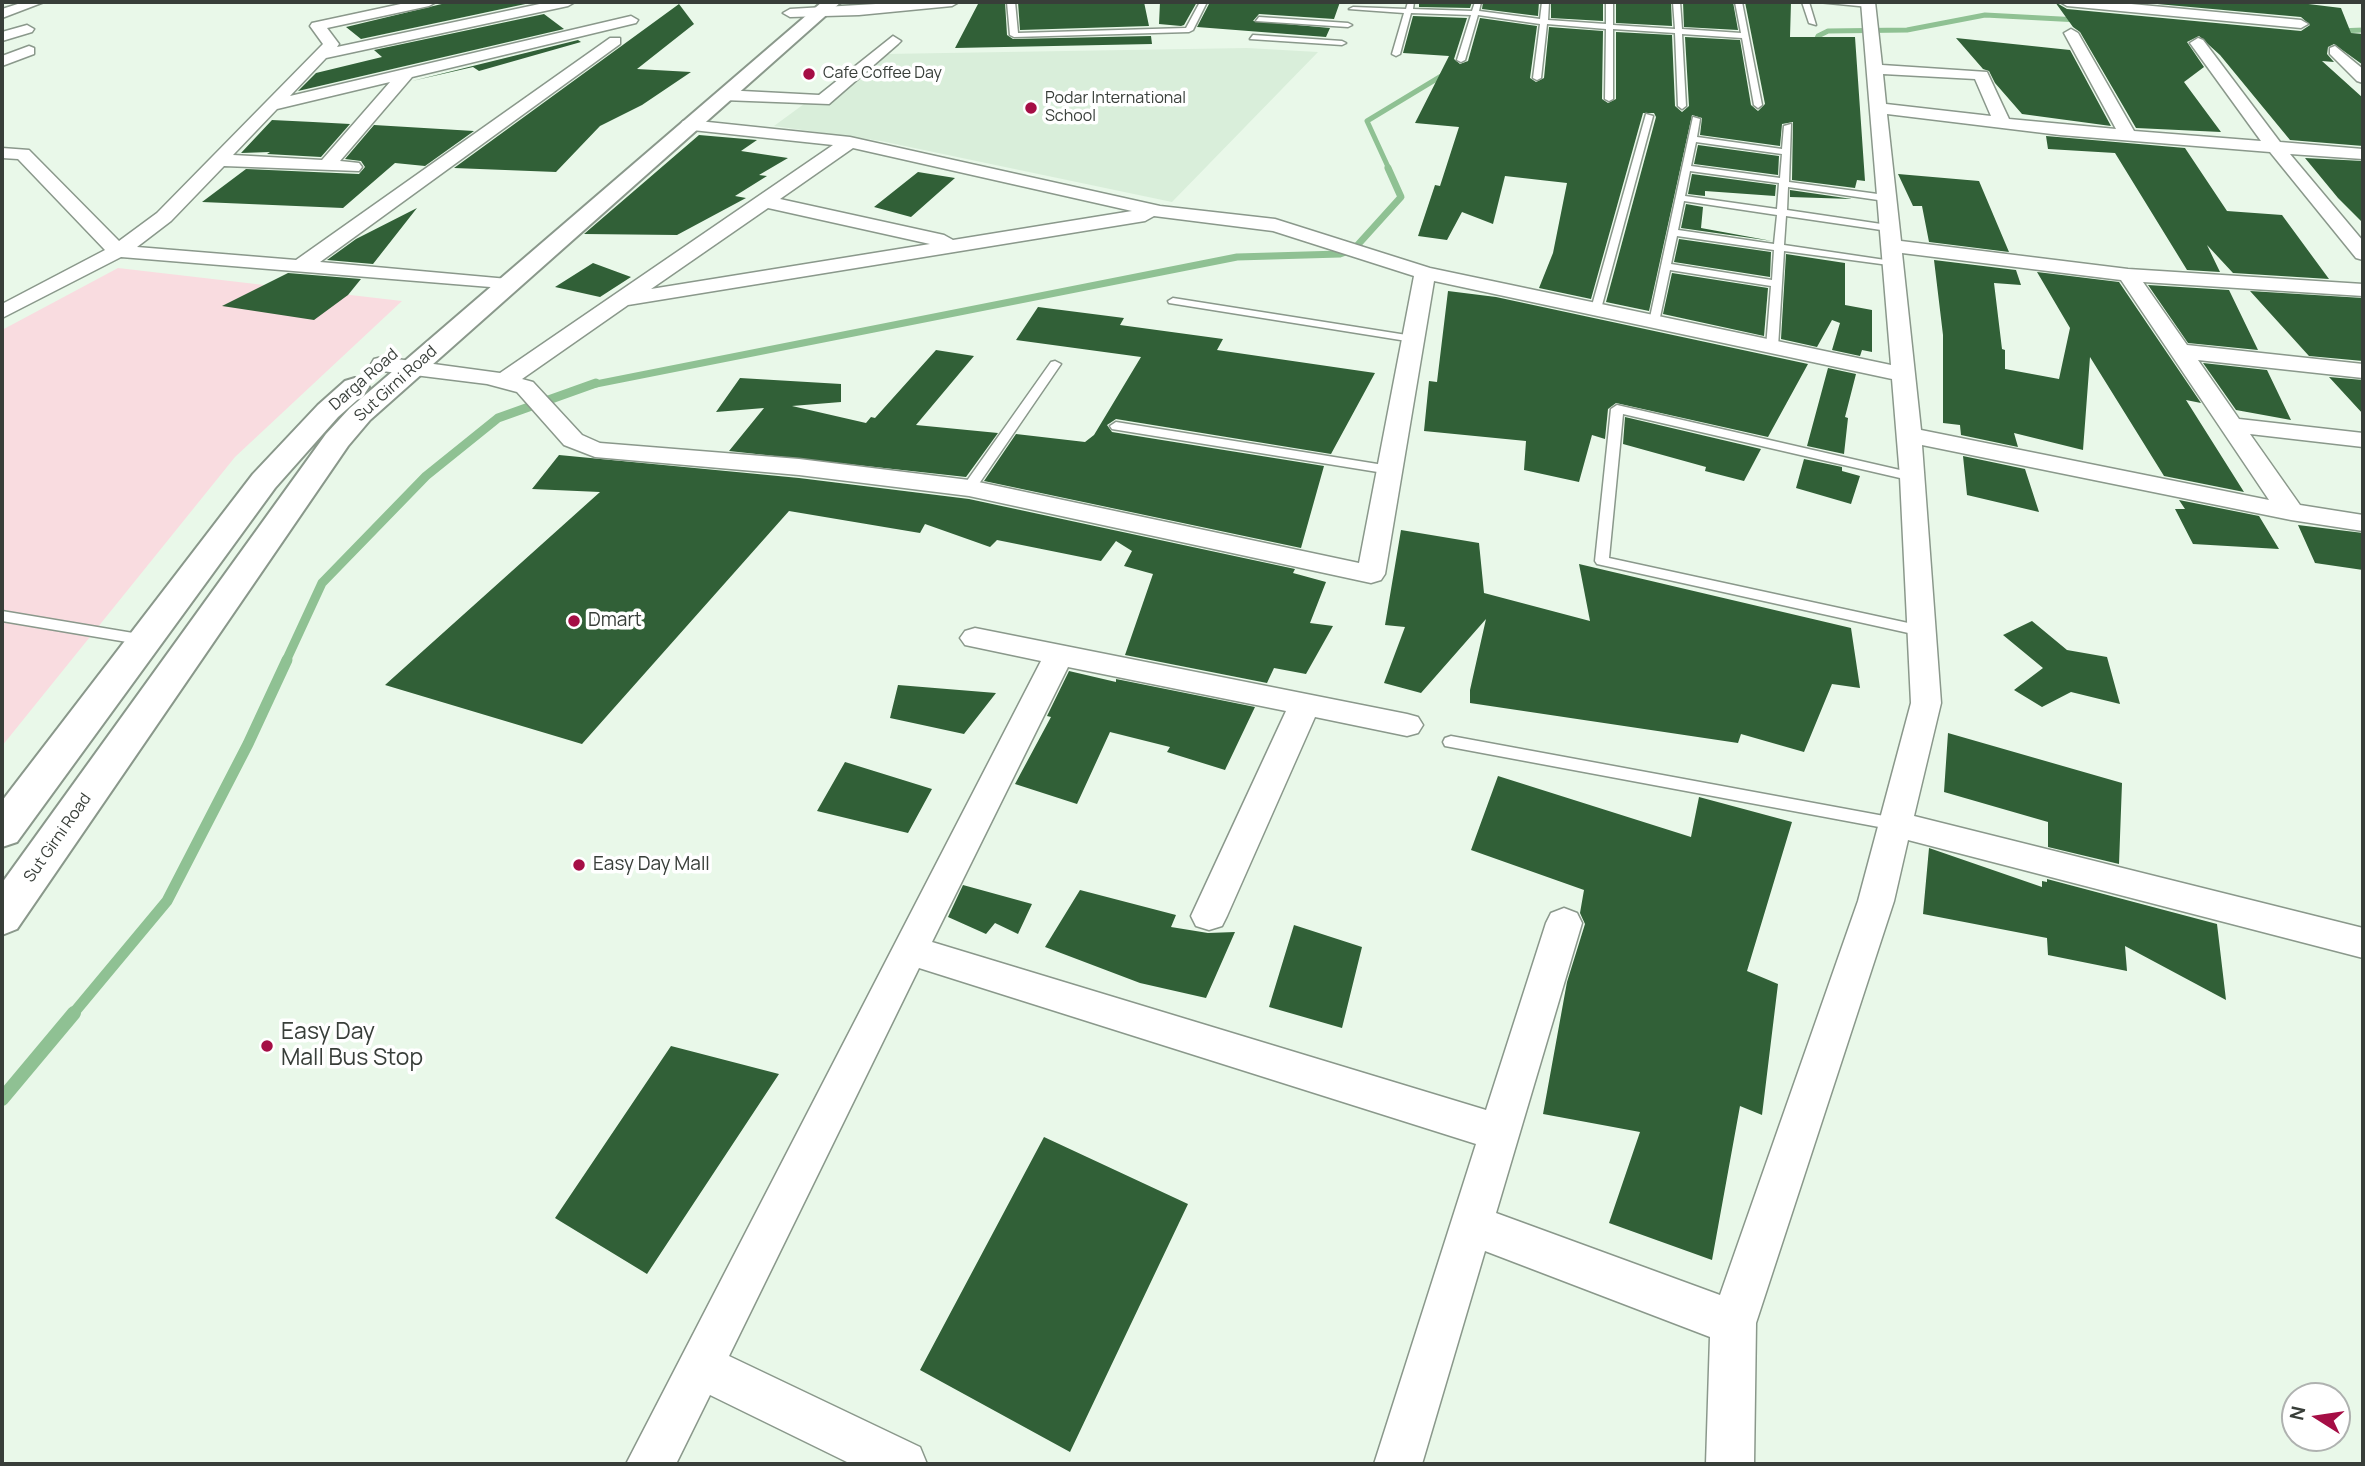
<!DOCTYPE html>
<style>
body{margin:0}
#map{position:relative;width:2365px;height:1466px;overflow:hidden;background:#e9f8e9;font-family:Manrope,sans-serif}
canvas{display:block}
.frame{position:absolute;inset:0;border:4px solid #383e39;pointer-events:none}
.north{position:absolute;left:2281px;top:1382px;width:70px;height:70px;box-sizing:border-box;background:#fff;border:2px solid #afb2b0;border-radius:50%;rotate:282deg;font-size:19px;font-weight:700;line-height:28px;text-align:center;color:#383e39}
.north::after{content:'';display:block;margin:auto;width:24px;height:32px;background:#a50e45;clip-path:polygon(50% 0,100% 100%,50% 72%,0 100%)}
</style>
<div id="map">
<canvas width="2365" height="1466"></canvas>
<div class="frame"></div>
<div class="north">N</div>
</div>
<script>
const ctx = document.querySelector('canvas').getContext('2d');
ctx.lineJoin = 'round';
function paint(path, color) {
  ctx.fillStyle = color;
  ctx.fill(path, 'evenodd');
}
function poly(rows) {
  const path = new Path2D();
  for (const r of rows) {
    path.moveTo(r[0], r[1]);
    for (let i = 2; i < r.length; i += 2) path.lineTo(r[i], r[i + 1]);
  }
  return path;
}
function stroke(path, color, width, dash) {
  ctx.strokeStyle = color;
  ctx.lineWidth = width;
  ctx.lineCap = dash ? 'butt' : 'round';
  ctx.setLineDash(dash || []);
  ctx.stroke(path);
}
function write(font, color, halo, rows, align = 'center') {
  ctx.font = font + ' Manrope,sans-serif';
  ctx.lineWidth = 7;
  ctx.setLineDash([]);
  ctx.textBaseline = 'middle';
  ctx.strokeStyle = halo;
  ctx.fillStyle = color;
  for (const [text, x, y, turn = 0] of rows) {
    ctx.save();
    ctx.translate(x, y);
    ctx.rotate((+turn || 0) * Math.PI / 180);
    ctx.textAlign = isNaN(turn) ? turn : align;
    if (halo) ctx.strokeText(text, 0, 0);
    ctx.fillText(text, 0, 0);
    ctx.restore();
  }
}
paint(poly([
 [1247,48,1318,52,1172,202,881,141,774,126,823,90,885,54]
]), '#d9eeda');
paint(poly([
 [118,268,402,301,235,457,2,746,2,330]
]), '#f9dce0');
stroke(poly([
 [2338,31,2363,30],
 [1812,48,1818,36,1828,31,1907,30,1985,15,2079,20],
 [1389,169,1367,121,1448,72]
]), '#8fc193', 5);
stroke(poly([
 [591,385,1237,257,1340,254,1354,249,1401,197,1388,168]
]), '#8fc193', 7);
stroke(poly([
 [286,661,322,583,426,476,498,418,596,383]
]), '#8fc193', 9);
stroke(poly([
 [72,1015,167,901,248,744,287,660]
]), '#8fc193', 11);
stroke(poly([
 [2,1099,74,1013]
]), '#8fc193', 14);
paint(poly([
 [450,2,530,3,361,39,346,27],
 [1002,2,1005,2,1007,35,1013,39,1151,36,1152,44,955,48,978,4],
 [1018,2,1144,2,1149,26,1020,30],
 [1160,2,1197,2,1184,25,1181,26,1159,24],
 [1210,2,1340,2,1334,19,1259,14,1253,21,1330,28,1326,37,1197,27],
 [1419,2,1472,2,1470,8,1419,7],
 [1483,2,1539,2,1538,16,1482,9],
 [1551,2,1603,2,1603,21,1551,18],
 [1616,2,1671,2,1672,26,1616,23],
 [1683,2,1733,2,1738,30,1684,27],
 [1745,2,1791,2,1790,37,1855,37,1865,181,1857,180,1855,188,1792,180,1793,122,1782,124,1780,146,1700,135,1702,118,1692,115,1649,311,1606,302,1656,117,1654,113,1643,113,1591,299,1539,288,1553,253,1567,183,1505,176,1493,224,1462,212,1447,240,1418,236,1435,185,1440,186,1459,127,1415,123,1449,56,1403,53,1413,16,1467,18,1454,59,1460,64,1468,61,1480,18,1537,26,1530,78,1536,82,1544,78,1549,27,1603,31,1602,99,1608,103,1616,99,1616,32,1672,35,1675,106,1682,112,1689,106,1685,37,1740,40,1751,105,1758,111,1765,104],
 [2055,2,2067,9,2301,31,2310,25,2301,17,2135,2,2292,2,2341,8,2351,33,2363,34,2363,65,2334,44,2328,47,2327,54,2334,62,2322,61,2363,98,2363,146,2290,140,2220,55,2199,36,2187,42,2204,67,2184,82,2221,132,2136,128,2080,32,2073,27],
 [679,4,694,24,637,69,691,72,642,105,600,126,556,172,454,168],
 [544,14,564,29,298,91,316,73,382,57,374,50],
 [1956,38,2070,50,2111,126,2022,114,1995,83,1989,71,1983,69],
 [578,40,581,42,479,71,473,67,412,81],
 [272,120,313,122,350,124,321,157,267,154,270,152,241,153],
 [374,125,474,131,425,166,395,163,343,208,202,202,246,169,359,174,365,167,361,161,345,159],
 [699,135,757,140,741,151,788,158,759,175,767,176,735,196,746,198,677,235,584,234],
 [2046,136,2185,148,2227,211,2282,215,2329,279,2233,273,2207,245,2220,272,2187,270,2115,153,2048,149],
 [1698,145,1779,156,1778,175,1694,164],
 [2305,158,2363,161,2363,223,2338,198],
 [918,172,955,178,911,217,874,207],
 [1692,174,1776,185,1775,196,1705,191,1705,196,1688,194],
 [1898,174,1979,181,2009,252,1929,242,1922,206,1913,206],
 [1790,190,1852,199,1790,197],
 [1686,204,1703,207,1701,228,1772,241,1681,228],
 [417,208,373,264,327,260,356,239],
 [1679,239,1771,252,1770,277,1674,262],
 [1786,254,1845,263,1845,305,1872,310,1872,352,1862,350,1860,356,1832,350,1840,323,1832,320,1817,347,1781,339],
 [1934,260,2016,270,2021,285,1994,283,2002,349,2005,350,2005,369,2059,379,2070,328,2037,272,2119,282,2201,403,2186,400,2244,492,2164,476,2090,357,2083,450,2014,433,2018,447,1961,435,1960,425,1943,423,1943,335],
 [593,263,631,277,600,297,555,287],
 [288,273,361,279,348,295,314,320,222,306],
 [1672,273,1768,288,1764,336,1663,314],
 [2148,285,2229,290,2258,350,2188,343],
 [1448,291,1496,297,1808,364,1768,437,1616,403,1608,409,1605,439,1592,435,1579,482,1524,470,1526,441,1424,431,1429,381,1437,382],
 [2250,291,2363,298,2363,361,2309,356],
 [1038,307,1124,318,1120,325,1223,339,1217,350,1375,373,1331,454,1116,419,1107,425,1112,432,1324,466,1301,548,984,481,1016,434,1085,442,1094,435,1141,357,1016,340],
 [936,350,974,356,916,425,998,433,966,477,729,451,764,408,716,412,740,378,841,384,841,402,792,406,866,423,871,417,875,418],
 [2203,363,2267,370,2291,420,2236,410],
 [1828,368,1856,374,1845,417,1848,418,1844,454,1807,446],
 [2329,377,2363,380,2363,414],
 [1625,417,1761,449,1744,481,1705,471,1706,467,1623,444],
 [559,455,799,478,969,499,1295,569,1293,573,1326,582,1310,623,1333,626,1306,674,1274,668,1267,683,1125,655,1153,574,1124,566,1132,551,1116,541,1101,561,997,540,990,547,925,524,920,533,789,511,582,744,385,685,600,492,532,489],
 [1963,456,2025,469,2039,512,1967,495],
 [1804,459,1842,467,1842,471,1860,476,1851,504,1796,488],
 [2179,500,2259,516,2279,549,2193,544,2175,509,2185,509],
 [2298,525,2363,533,2363,570,2315,563],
 [1401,530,1479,543,1484,593,1590,621,1579,564,1851,628,1860,688,1832,684,1804,752,1741,734,1738,743,1470,703,1470,690,1486,619,1421,693,1384,683,1405,627,1385,625],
 [2032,621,2067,650,2107,657,2120,704,2071,692,2042,707,2014,690,2043,668,2003,635],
 [1069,671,1116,682,1116,679,1255,707,1225,770,1167,752,1170,747,1110,732,1077,804,1015,784,1051,717,1047,716],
 [898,685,996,693,964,734,890,718],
 [1948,733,2122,783,2119,864,2048,847,2048,822,1944,792],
 [845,762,932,789,908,833,817,811],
 [1498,776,1691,837,1699,797,1792,822,1747,971,1778,984,1762,1115,1740,1106,1712,1260,1609,1223,1640,1132,1543,1114,1567,982,1585,924,1580,913,1584,890,1471,850],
 [1929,848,2042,887,2042,881,2047,882,2047,879,2217,924,2226,1000,2125,946,2127,971,2048,955,2047,938,1923,914],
 [963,885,1032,904,1018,934,995,923,986,934,948,917],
 [1080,890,1176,915,1171,927,1208,933,1235,932,1206,998,1140,983,1045,947],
 [1294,925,1362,947,1342,1028,1269,1007],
 [671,1046,779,1074,647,1274,555,1218],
 [1044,1137,1188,1204,1070,1452,920,1370]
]), '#316037');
const lane = poly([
 [1007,2,1015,2,1018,33,1186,28,1200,2,1207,2,1193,30,1189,32,1014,37,1010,35,1007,2],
 [1408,2,1414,2,1413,9,1472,11,1475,2,1481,2,1479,11,1540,19,1542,2,1549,2,1548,20,1606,24,1606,2,1613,2,1613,25,1675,29,1673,2,1680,2,1682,29,1741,33,1735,2,1742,2,1762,105,1758,108,1754,105,1742,38,1682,34,1686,106,1682,109,1678,106,1675,33,1613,29,1613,99,1609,101,1605,99,1606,29,1547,24,1541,78,1537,80,1533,78,1540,24,1478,15,1465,60,1461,62,1457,60,1471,15,1411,13,1400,54,1396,56,1392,54,1404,13,1349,9,1353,7,1406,9,1408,2],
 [1802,2,1809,2,1816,25,1809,23,1802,2],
 [1818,2,1852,2,1873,5,1869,7,1818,2],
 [1259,17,1348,23,1352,25,1348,27,1256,21,1259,17],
 [1253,35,1342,41,1346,43,1342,45,1250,39,1253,35],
 [1646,114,1653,116,1601,309,1592,311,1591,309,1646,114],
 [1693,117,1700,119,1697,137,1782,149,1784,126,1791,124,1789,182,1885,195,1890,198,1885,201,1788,187,1787,210,1888,225,1893,228,1888,231,1786,216,1784,245,1892,261,1897,264,1896,266,1784,251,1778,347,1772,350,1766,347,1771,286,1670,270,1659,322,1650,324,1649,322,1693,117],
 [1696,142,1782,154,1780,178,1691,166,1696,142],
 [1690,171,1779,183,1777,209,1685,196,1690,171],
 [1684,201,1777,215,1774,244,1678,230,1684,201],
 [1677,236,1774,250,1772,280,1671,264,1677,236],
 [1173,298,1413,336,1419,339,1413,342,1169,303,1168,301,1173,298],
 [1055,361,1061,364,974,491,964,491,964,485,1051,362,1055,361],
 [1617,405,1913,473,1919,477,1913,481,1623,414,1609,558,1922,626,1927,628,1929,631,1927,634,1922,636,1597,564,1595,561,1611,409,1617,405],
 [1116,422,1390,466,1396,470,1390,474,1112,429,1110,426,1116,422],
 [2,611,145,635,152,640,145,645,2,621,2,611],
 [1451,736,1895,818,1901,820,1903,824,1901,828,1895,830,1445,746,1443,742,1445,738,1451,736]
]);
const street = poly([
 [24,2,44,2,2,18,2,9,24,2],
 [410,2,436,2,429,6,327,28,339,44,337,47,549,2,575,2,568,6,326,58,290,96,631,16,638,20,636,23,412,77,340,161,359,163,362,167,359,171,224,166,171,221,137,247,296,260,610,38,620,38,620,44,320,262,508,279,518,285,515,289,121,257,2,318,2,304,105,250,18,159,2,158,2,148,29,150,119,241,157,213,323,44,310,26,312,23,410,2],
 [390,82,322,160,233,155,277,109,390,82],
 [910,2,959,2,952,6,859,15,790,17,783,13,790,9,910,2],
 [1861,2,1875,2,1882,65,1987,72,2009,119,2116,129,2064,33,2071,29,2078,33,2134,131,2261,141,2190,43,2198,38,2203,40,2280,142,2363,149,2363,159,2290,154,2363,241,2363,260,2356,258,2270,152,2060,135,1887,114,1901,241,2128,269,2363,284,2363,296,2143,282,2187,345,2363,364,2363,378,2198,360,2239,419,2363,433,2363,447,2250,434,2300,505,2363,515,2363,531,2291,520,1922,445,1941,703,1914,816,2363,928,2363,958,1908,840,1894,901,1756,1323,1754,1464,1706,1464,1710,1337,1485,1251,1422,1464,1374,1464,1476,1144,919,968,729,1356,920,1447,927,1464,851,1464,710,1395,676,1464,626,1464,1041,661,965,645,960,638,965,631,975,628,1407,714,1418,717,1423,725,1418,733,1407,736,1315,717,1227,916,1222,926,1209,930,1196,926,1191,916,1286,711,1068,667,932,942,1486,1110,1546,923,1551,913,1564,908,1577,913,1582,923,1496,1213,1720,1295,1858,901,1911,703,1900,477,1892,379,1434,281,1385,574,1381,580,1371,583,969,496,799,475,595,457,564,445,517,392,487,384,382,371,371,364,374,359,382,357,500,373,833,145,683,129,680,125,683,121,689,120,850,137,1160,206,1275,219,1430,268,1891,365,1861,2],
 [1883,74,1975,79,1991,116,1886,104,1883,74],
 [853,148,1132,211,953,240,944,235,780,199,853,148],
 [768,208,930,244,651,289,768,208],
 [1154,216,1273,231,1414,276,1359,563,969,480,799,459,600,443,582,435,533,382,522,379,628,305,1145,221,1154,216],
 [1902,253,2121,280,2269,500,1921,430,1902,253],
 [2060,2,2110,2,2301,20,2308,24,2301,28,2067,6,2060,2],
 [27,25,34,29,32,32,2,41,2,32,27,25],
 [893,36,901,41,898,44,829,104,723,100,715,95,723,90,819,95,893,36],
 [29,46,34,48,34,54,2,66,2,56,29,46],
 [2335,46,2363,69,2363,83,2357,81,2330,54,2330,48,2335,46]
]);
const secondary = poly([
 [822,2,841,2,370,420,348,446,17,929,2,935,2,883,326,434,350,408,822,2],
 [355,378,365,381,369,387,365,393,338,417,275,488,17,842,2,847,2,801,253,474,318,405,345,381,355,378]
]);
stroke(lane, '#8a988b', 3);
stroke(street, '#8a988b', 3);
stroke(secondary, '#8a988b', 4);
paint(lane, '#fff');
paint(street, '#fff');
paint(secondary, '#fff');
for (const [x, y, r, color] of [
 [809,74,7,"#a50e45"],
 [1031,108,7,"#a50e45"],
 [574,621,7,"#a50e45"],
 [579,865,7,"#a50e45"],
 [267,1046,7,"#a50e45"]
]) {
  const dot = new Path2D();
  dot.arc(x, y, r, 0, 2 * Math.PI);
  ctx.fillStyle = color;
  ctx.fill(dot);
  stroke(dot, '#fff', 2.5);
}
write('16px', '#383e39', '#fff', [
 ["Cafe Coffee Day",823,74],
 ["Podar International",1045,99],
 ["School",1045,117]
], 'left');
write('16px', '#383e39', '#fff', [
 ["Darga Road",364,380,-41],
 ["Sut Girni Road",396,384,-42],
 ["Sut Girni Road",58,838,-55]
]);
write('19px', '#383e39', '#fff', [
 ["Dmart",588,621],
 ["Easy Day Mall",593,865]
], 'left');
write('23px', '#383e39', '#fff', [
 ["Easy Day",281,1033],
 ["Mall Bus Stop",281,1059]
], 'left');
</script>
